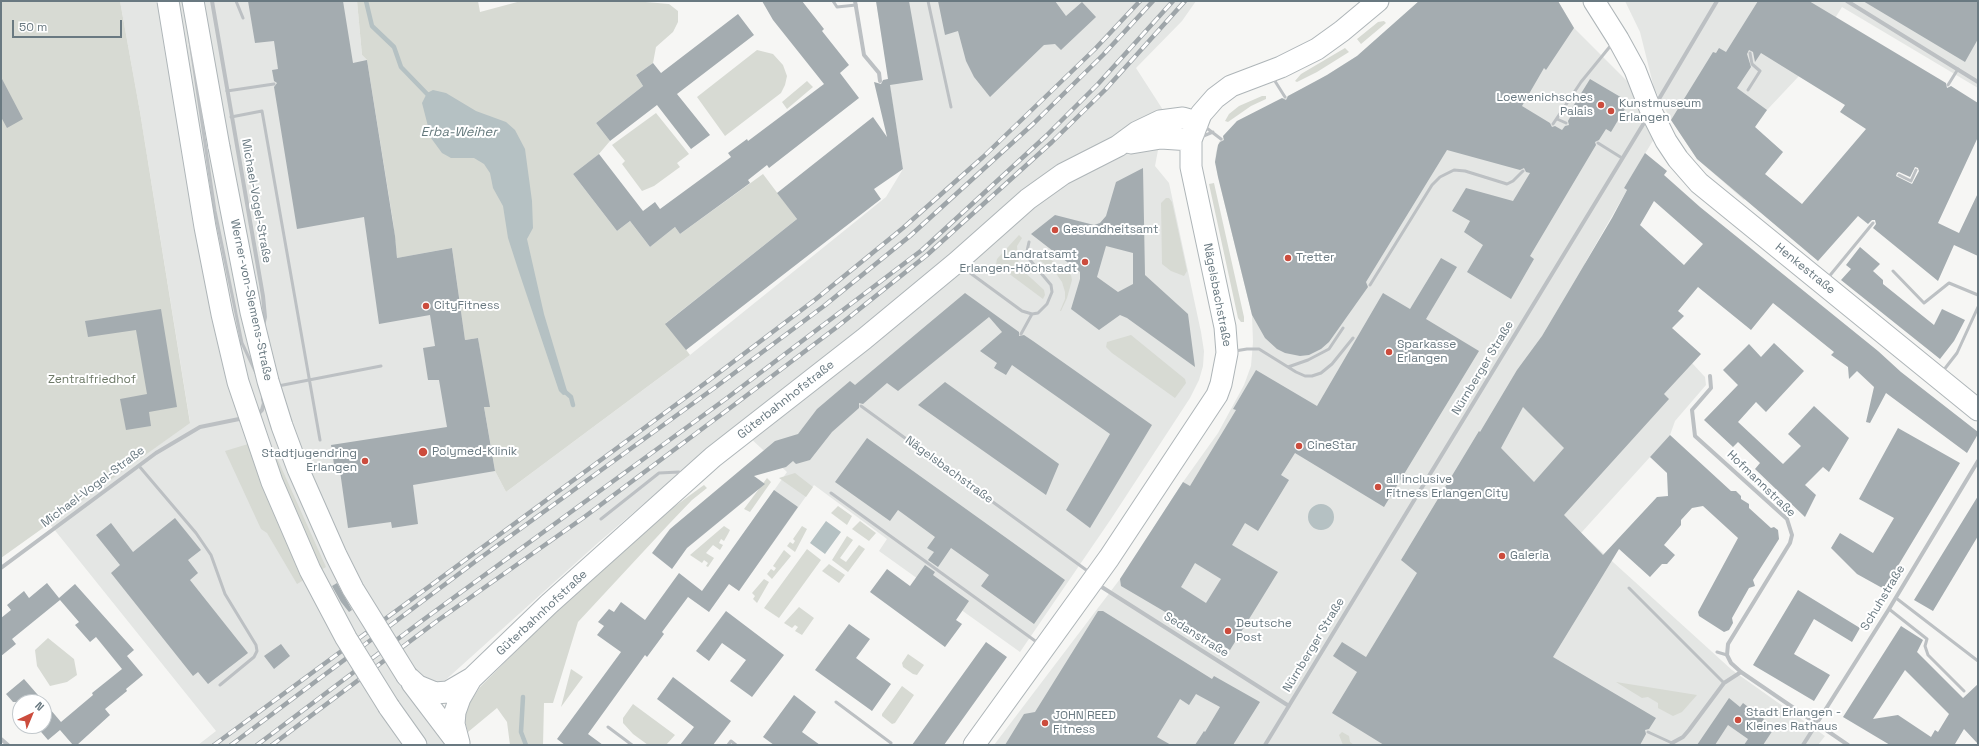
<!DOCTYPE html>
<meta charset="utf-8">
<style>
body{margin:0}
#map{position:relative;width:1979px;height:746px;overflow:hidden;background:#f6f6f4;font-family:"Space Grotesk",sans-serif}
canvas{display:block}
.frame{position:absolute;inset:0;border:2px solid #697981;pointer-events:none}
.north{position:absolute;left:12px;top:694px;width:40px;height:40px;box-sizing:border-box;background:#fff;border:1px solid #c3c9cd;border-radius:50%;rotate:44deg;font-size:11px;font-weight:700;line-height:16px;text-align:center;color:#697981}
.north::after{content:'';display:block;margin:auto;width:14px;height:18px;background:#cc4c3d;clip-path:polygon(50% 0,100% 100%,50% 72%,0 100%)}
.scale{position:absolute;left:12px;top:20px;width:110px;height:18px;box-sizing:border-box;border:2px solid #697981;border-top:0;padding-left:5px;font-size:12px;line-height:14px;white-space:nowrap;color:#697981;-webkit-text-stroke:3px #fff;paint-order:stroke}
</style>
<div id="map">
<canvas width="1979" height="746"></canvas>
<div class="frame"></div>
<div class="north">N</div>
<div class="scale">50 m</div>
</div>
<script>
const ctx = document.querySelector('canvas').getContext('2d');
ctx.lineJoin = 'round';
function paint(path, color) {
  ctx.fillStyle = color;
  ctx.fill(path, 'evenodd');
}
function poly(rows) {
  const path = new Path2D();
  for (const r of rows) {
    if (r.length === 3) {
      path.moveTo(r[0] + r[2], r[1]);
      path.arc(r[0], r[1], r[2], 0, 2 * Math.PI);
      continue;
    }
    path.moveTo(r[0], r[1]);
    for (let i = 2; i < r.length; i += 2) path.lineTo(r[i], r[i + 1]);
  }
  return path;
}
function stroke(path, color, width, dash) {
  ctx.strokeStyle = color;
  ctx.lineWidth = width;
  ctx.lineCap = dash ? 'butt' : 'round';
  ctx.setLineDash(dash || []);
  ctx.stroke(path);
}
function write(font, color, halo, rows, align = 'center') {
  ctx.font = font + ' "Space Grotesk",sans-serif';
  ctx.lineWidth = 4;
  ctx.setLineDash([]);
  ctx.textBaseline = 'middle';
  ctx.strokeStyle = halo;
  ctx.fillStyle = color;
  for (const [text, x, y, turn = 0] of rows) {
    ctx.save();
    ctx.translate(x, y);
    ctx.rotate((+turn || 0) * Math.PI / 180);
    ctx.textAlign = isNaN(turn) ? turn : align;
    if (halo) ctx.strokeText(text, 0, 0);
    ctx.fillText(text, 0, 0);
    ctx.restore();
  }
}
paint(poly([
 [120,1,357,1,362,55,367,60,393,222,397,257,452,248,466,340,478,338,490,407,484,407,495,471,506,492,690,355,886,197,903,169,876,1,1196,1,1182,21,1136,68,1165,113,1155,166,1169,183,1201,332,1204,351,1203,366,1199,380,1190,398,1111,519,1020,652,879,551,887,539,814,485,739,591,715,574,787,472,736,425,599,542,421,702,454,745,198,745,216,731,49,523,190,422,140,112],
 [1419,1,1558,1,1574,28,1631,85,1654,139,1624,188,1627,190,1585,263,1609,288,1692,363,1705,377,1706,385,1675,421,1670,435,1581,533,1732,670,1825,736,1818,745,994,745,1120,579,1183,482,1218,433,1244,385,1251,366,1253,342,1252,315,1218,177,1215,162,1216,152,1219,142,1237,121,1314,83,1357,56],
 [1625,1,1978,1,1978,88,1842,7,1799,76,1767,110,1755,127,1783,152,1744,200,1697,159,1671,120,1654,88,1640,32]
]), '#e4e6e4');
paint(poly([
 [1,1,120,1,140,112,190,423,1,558],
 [357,1,478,1,480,12,521,1,634,1,669,4,678,11,678,22,673,32,656,47,653,63,636,75,643,86,596,123,610,141,598,155,573,174,617,231,630,221,650,247,675,227,680,234,763,174,797,219,666,323,690,355,506,492,495,471,484,407,489,407,478,338,465,340,452,248,397,258,393,222,367,60,362,55],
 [1384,21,1386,23,1361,44,1357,39,1378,22],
 [1345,48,1349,52,1317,72,1297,82,1295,81,1301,74],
 [757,50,773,54,783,65,787,76,785,85,781,93,725,136,697,97],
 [807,81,813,87,787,109,782,102],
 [1262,96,1266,96,1266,99,1251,106,1228,122,1225,121,1229,114,1239,106],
 [656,113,689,154,677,163,680,167,654,186,642,191,622,164,625,161,612,145],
 [1214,183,1244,317,1244,322,1241,322,1238,318,1209,184],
 [1166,198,1169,198,1172,202,1187,271,1184,276,1171,271,1162,264,1161,203],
 [1019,235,1022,238,1017,246,1019,267,1044,290,1045,295,1043,299,996,264,997,259],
 [1038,250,1071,275,1072,280,1067,298,1061,311,1060,311,1065,299,1065,292,1062,282,1055,272,1038,259],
 [1131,335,1185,379,1186,383,1175,398,1112,353,1106,347,1107,342],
 [268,438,326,567,297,584,267,533,261,529,225,451],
 [795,473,813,487,806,497,779,478],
 [767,478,771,482,750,512,744,509],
 [704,485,707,488,692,500,669,524,578,622,553,703,544,703,543,745,510,745,507,722,497,708,468,732,464,718,465,710,480,687,589,579,660,517],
 [838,506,852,516,847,525,831,513],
 [860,521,876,533,869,541,852,529],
 [724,526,730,530,728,534,724,541,721,539,719,543,723,545,720,550,713,545,706,553,714,558,708,567,706,566,708,563,704,560,702,563,690,555],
 [802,526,807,529,795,552,787,546,790,542,793,544,795,541,793,539],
 [847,536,853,540,840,558,846,562,859,545,865,549,848,572,832,560],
 [807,549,821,560,779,618,764,608],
 [784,550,791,556,772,579,767,574,771,569,774,571,776,568,773,566],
 [829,564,845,575,839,583,822,571],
 [764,579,769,582,757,603,753,599,755,596,752,593],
 [799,607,814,618,802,635,795,631,798,627,795,625,792,628,784,623],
 [48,638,74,659,77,675,67,682,50,686,37,666,35,650],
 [908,654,924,665,917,675,913,674,903,667,902,663],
 [571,669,583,677,561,707],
 [1616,682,1697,695,1682,712,1673,716,1658,708,1658,703,1648,697,1642,698],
 [902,686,914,695,895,723,892,724,882,716,882,714],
 [633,704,675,735,666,745,648,745,633,734,623,723,623,718],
 [1342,732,1349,736,1350,742,1354,745,1343,745,1339,735]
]), '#d7dad3');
paint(poly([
 [433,90,446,93,476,111,506,122,515,130,525,149,532,201,533,228,527,239,544,314,568,394,563,395,559,391,518,269,508,238,503,206,493,188,490,173,484,164,474,158,451,158,442,153,431,138,422,103,427,93],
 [1321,517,13],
 [826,521,841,532,825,554,810,543]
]), '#b5c1c3');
stroke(poly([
 [366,1,372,26,394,47,401,67,430,97],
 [563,390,571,397,573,405],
 [523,697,521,732,526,745]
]), '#b5c1c3', 4.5);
paint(poly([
 [248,1,343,1,353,63,367,60,395,236,397,258,452,248,465,340,478,338,490,407,484,407,495,471,413,485,418,524,392,528,391,522,348,528,340,471,335,471,331,445,447,427,439,380,428,380,423,348,435,346,430,315,379,324,364,217,297,229,274,87,277,83,274,81,272,70,278,69,274,41,255,43],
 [762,1,802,1,824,29,822,31,849,65,840,73,859,98,769,168,767,165,748,180,750,183,680,234,675,227,650,247,630,221,617,231,573,174,599,154,643,211,655,202,660,209,731,157,728,153,747,139,748,141,824,84,773,20],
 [876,1,909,1,923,80,890,85,903,169,874,189,881,199,686,350,665,324,797,219,777,193,873,117,887,137,874,82,881,84,883,80,888,79],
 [938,1,1055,1,1066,16,1082,2,1096,17,1061,50,1055,44,1044,45,990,97,974,77,966,61,958,31,945,35],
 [1419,1,1558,1,1574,28,1546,70,1544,68,1522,106,1550,123,1552,127,1555,126,1562,130,1565,126,1569,125,1568,121,1574,110,1572,108,1590,79,1629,102,1611,132,1606,129,1599,140,1595,142,1596,145,1530,256,1534,259,1511,299,1467,272,1483,245,1464,232,1470,221,1452,211,1466,188,1513,201,1530,173,1526,172,1524,168,1520,170,1447,150,1366,282,1368,287,1329,342,1321,349,1309,355,1300,356,1285,353,1277,349,1265,338,1252,315,1218,177,1215,162,1218,145,1220,142,1224,140,1223,136,1237,121,1282,98,1286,100,1288,96,1327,75,1357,56],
 [1758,1,1809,1,1946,83,1947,88,1951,86,1978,103,1978,137,1938,223,1959,233,1978,193,1978,256,1954,245,1938,281,1873,228,1876,224,1875,220,1872,220,1868,224,1858,216,1818,261,1697,159,1671,120,1713,52,1716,53,1719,48,1726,52],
 [1749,50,1753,52,1755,62,1761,53,1845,105,1840,112,1866,129,1802,204,1765,174,1783,152,1755,127,1767,110,1737,88,1751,67,1747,54],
 [1915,167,1918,168,1919,171,1912,184,1896,176,1897,173,1899,172,1910,177],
 [1863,1,1978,1,1978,39,1965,62],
 [738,14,754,35,677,94,710,135,691,149,657,105,610,141,596,123,643,86,636,75,653,63,661,73],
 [1,77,23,119,7,128,1,117],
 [1645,153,1667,171,1664,175,1700,207,1878,351,1901,372,1978,432,1978,434,1967,453,1886,393,1870,423,1866,422,1874,387,1857,371,1849,379,1848,367,1831,355,1834,352,1773,303,1751,330,1698,287,1678,311,1684,316,1672,328,1701,354,1664,394,1669,399,1564,515,1603,555,1657,497,1668,496,1667,473,1650,457,1670,435,1731,491,1736,491,1741,496,1741,499,1749,504,1749,508,1771,528,1774,527,1778,530,1779,539,1753,580,1755,586,1749,588,1732,618,1733,623,1729,630,1724,632,1699,616,1698,612,1738,538,1703,506,1692,508,1681,520,1681,525,1664,545,1675,555,1667,564,1662,564,1650,577,1619,549,1553,657,1656,718,1649,729,1645,730,1646,734,1640,745,1384,745,1332,713,1357,672,1333,656,1342,642,1366,657,1417,573,1401,560,1479,431,1480,432,1517,370,1542,336,1612,218,1627,190,1624,188],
 [1654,201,1703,244,1684,265,1640,225],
 [1523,407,1564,448,1534,482,1501,448],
 [1143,168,1145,275,1188,314,1195,367,1127,318,1120,315,1099,330,1071,309,1080,279,1080,272,1031,234,1055,215,1094,225,1100,223,1106,216,1116,182],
 [1106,246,1133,253,1133,284,1118,292,1097,277],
 [1860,247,1880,264,1873,271,1883,280,1883,284,1934,325,1942,309,1965,320,1954,341,1940,359,1841,280,1851,269,1846,265],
 [1441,258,1457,267,1426,319,1479,351,1384,507,1295,453,1281,475,1289,480,1258,531,1245,523,1232,545,1278,572,1230,650,1121,586,1120,579,1183,482,1190,486,1236,410,1233,409,1256,370,1317,406,1383,293,1410,309],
 [1195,563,1221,579,1206,603,1181,587],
 [965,293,1019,332,1019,336,1024,335,1033,341,1152,425,1090,528,1066,510,1110,434,1012,365,1006,375,994,368,997,363,980,351,1002,332,989,317,898,391,887,383,863,404,859,403,859,408,832,432,810,460,796,464,793,461,786,467,754,476,765,484,687,548,672,569,652,553,670,529,775,441,798,434,817,409,850,381,855,385],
 [161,309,177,407,149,412,151,426,126,430,120,399,147,394,136,330,88,337,85,321],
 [1774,343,1804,371,1766,412,1756,402,1738,422,1783,464,1801,446,1788,434,1814,406,1849,438,1829,472,1823,467,1805,485,1816,495,1805,517,1755,469,1760,463,1738,442,1733,447,1704,420,1738,385,1723,370,1749,344,1761,357],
 [945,382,1059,464,1046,495,918,405],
 [1898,428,1960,463,1884,589,1857,574,1831,548,1840,533,1873,553,1894,518,1859,499],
 [867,438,1065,580,1034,624,981,586,989,575,951,548,938,567,928,560,934,552,927,548,935,537,898,510,890,521,835,482],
 [774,490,798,507,739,591,729,584,709,612,688,597,662,632,664,634,647,657,645,655,588,734,603,745,565,745,557,739,621,652,597,635,604,626,598,622,609,609,614,612,621,602,645,620,679,573,702,591],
 [1978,496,1978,536,1933,611,1914,600],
 [175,518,201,550,188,560,198,573,190,580,248,653,208,684,198,672,193,676,111,573,120,565,96,535,111,523,133,552],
 [925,565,935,572,933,575,969,601,956,620,962,624,945,647,870,592,887,569,910,586],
 [47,583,59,598,75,584,134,650,127,656,143,675,126,689,127,691,105,709,110,715,77,745,73,745,60,730,48,740,36,726,44,726,44,702,61,722,93,695,92,693,122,669,96,637,90,642,75,625,79,622,60,600,12,639,16,644,1,656,1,618,11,610,7,605,24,591,29,598],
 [337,583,352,610,349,612,341,602,332,586],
 [1798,590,1860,628,1852,642,1814,619,1794,654,1830,675,1814,701,1753,665],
 [726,611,784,655,752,697,730,681,746,660,722,643,709,661,696,651],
 [1098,611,1103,611,1212,679,1214,676,1260,702,1233,745,1195,745,1204,731,1205,732,1220,707,1196,694,1189,705,1180,699,1157,737,1171,745,1005,745,1024,714,1035,712],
 [849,624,870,639,856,658,891,684,872,711,815,670],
 [1901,626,1923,640,1917,652,1963,698,1978,684,1978,744,1964,729,1955,744,1957,745,1890,745,1843,717],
 [1905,670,1949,714,1938,732,1935,730,1931,737,1898,715,1873,719],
 [986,642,1007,657,944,745,912,745],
 [281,644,290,656,274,669,264,656],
 [673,677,731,721,713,745,680,745,694,727,657,699],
 [24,679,44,702,13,702,6,694],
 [794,695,816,712,802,732,820,745,774,745,763,737],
 [1729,698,1740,707,1743,703,1764,719,1762,722,1773,730,1763,745,1744,745,1748,739,1728,725,1715,745,1697,745]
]), '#a4acb0');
const secondary = poly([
 [193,1,219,147],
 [1594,1,1618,39,1635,70,1651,111,1666,141,1678,159,1699,183,1978,410],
 [1131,143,1161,138,1191,140],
 [407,676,418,686,435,693,448,692,472,678,549,604,713,457,864,339,957,262,1028,199,1063,174,1118,146,1137,132,1160,121,1183,118,1197,122],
 [412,683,459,745],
 [389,707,416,745],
 [459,743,454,724,455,712,460,698,471,679],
 [974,745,1109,558,1217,395,1221,384,1227,353,1225,327,1191,167,1191,140,1201,114,1215,98,1231,86,1281,67,1317,49,1342,31,1378,1]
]);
stroke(secondary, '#aeb5b8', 23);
stroke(poly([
 [236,1,243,18],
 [833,1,837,7,856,5],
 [928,1,951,107],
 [190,41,215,211,242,343],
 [1273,78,1285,97],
 [1948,85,1958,69],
 [1748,90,1760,71,1752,64,1750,53],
 [227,91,274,84],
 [231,117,262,111,320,440],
 [1557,119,1566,123],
 [1553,124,1581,82,1612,44],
 [1204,126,1221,139],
 [1201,137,1213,132],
 [1598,143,1622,158],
 [1899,175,1911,181,1916,170],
 [962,267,1022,311,1032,314,1038,313,1047,304,1052,292,1051,285,1030,260,1027,251,1029,242],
 [1893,271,1924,303,1949,283,1978,295],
 [1827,279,1873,223],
 [1370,285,1432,185,1440,177,1454,170,1465,171,1507,184,1513,181,1523,171],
 [1021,334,1032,314],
 [240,343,242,343,256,373],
 [1235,351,1247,349,1259,349,1296,372,1305,376,1312,376,1321,373,1332,364,1353,338],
 [1288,367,1308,360,1329,349,1343,328],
 [1943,371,1957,353,1978,307],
 [278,386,381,366],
 [861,406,1089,572],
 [139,466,196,533,211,555,225,594,256,645,257,651,254,657,220,685],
 [831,493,1038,643],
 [601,519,659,473,679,472,682,475],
 [1629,588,1724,683],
 [1896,598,1978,661],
 [1889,609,1927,639,1925,646,1928,655,1964,691],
 [1717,652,1727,655],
 [836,702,891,743],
 [608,727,632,745],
 [1648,732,1672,743],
 [728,745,731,741,736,745]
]), '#bcc0c3', 3);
stroke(poly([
 [212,1,263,296,265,317,263,326],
 [855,1,864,55,879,73,880,81],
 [1847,1,1978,82],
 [1656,104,1717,1],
 [1710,376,1711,388,1692,410,1695,436,1787,519,1792,535,1790,543,1728,644,1727,655,1731,663,1741,672,1848,745],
 [257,415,262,410,264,403,263,399],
 [1,568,156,453,200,427,244,418],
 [1097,584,1289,706],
 [1,739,8,745],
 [1672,743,1683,737,1689,730,1724,683,1741,672],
 [1265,745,1647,118],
 [1803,745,1889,609,1978,461]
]), '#bcc0c3', 4);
stroke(secondary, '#fff', 21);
const rail = poly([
 [214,745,708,381,816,299,903,228,983,157,1095,49,1140,1],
 [231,745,476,561,717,386,824,306,910,236,1033,124,1103,55,1153,1],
 [257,745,423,620,727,398,922,250,1046,136,1098,84,1173,1],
 [272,745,437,621,583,518,734,405,837,327,927,255,1052,142,1105,90,1185,1]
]);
stroke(rail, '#9ea5a9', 4.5);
stroke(rail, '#fff', 3, [9]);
const secondaryBridge = poly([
 [168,1,205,227,222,314,238,382,272,482,310,570,346,638,389,707],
 [219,147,251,312,268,381,282,426,298,469,336,555,353,589,407,676]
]);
stroke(secondaryBridge, '#aeb5b8', 23, []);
stroke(secondaryBridge, '#fff', 21);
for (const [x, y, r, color] of [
 [1601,105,4,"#cc4c3d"],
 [1611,111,4,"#cc4c3d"],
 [1055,230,4,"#cc4c3d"],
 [1288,258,4,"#cc4c3d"],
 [1085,262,4,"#cc4c3d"],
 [426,306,4,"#cc4c3d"],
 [1389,352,4,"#cc4c3d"],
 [1299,446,4,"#cc4c3d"],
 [423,452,5,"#cc4c3d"],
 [365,461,4,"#cc4c3d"],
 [1378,487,4,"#cc4c3d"],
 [1502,556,4,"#cc4c3d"],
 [1228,631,4,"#cc4c3d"],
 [1738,720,4,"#cc4c3d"],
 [1045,723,4,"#cc4c3d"]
]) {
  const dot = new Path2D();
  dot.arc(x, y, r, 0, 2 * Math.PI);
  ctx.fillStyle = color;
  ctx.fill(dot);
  stroke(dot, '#fff', 1.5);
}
write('12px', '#697981', '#fff', [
 ["Loewenichsches",1593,98,"right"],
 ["Palais",1593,112,"right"],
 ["Kunstmuseum",1619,104],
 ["Erlangen",1619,118],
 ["Gesundheitsamt",1063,230],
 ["Landratsamt",1077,255,"right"],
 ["Erlangen-Höchstadt",1077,269,"right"],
 ["Tretter",1296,258],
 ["CityFitness",434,306],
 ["Sparkasse",1397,345],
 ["Erlangen",1397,359],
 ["CineStar",1307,446],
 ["Polymed-Klinik",432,452],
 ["Stadtjugendring",357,454,"right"],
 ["Erlangen",357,468,"right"],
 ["all inclusive",1386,480],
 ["Fitness Erlangen City",1386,494],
 ["Galeria",1510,556],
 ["Deutsche",1236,624],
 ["Post",1236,638],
 ["Stadt Erlangen -",1746,713],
 ["Kleines Rathaus",1746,727],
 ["JOHN REED",1053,716],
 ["Fitness",1053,730]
], 'left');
write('12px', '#697981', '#fff', [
 ["Michael-Vogel-Straße",256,201,80],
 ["Henkestraße",1805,269,39],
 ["Nägelsbachstraße",1217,295,79],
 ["Werner-von-Siemens-Straße",251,300,78],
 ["Nürnberger Straße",1483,368,-59],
 ["Güterbahnhofstraße",786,400,-38],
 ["Nägelsbachstraße",949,470,36],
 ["Hofmannstraße",1761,484,44],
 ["Michael-Vogel-Straße",93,487,-37],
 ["Schuhstraße",1883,598,-59],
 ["Güterbahnhofstraße",542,613,-43],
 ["Sedanstraße",1196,635,32],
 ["Nürnberger Straße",1314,645,-59]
]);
write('12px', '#6d7967', '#fff', [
 ["Zentralfriedhof",92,380]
]);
write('italic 13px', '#657a7d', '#fff', [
 ["Erba-Weiher",459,132]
]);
</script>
